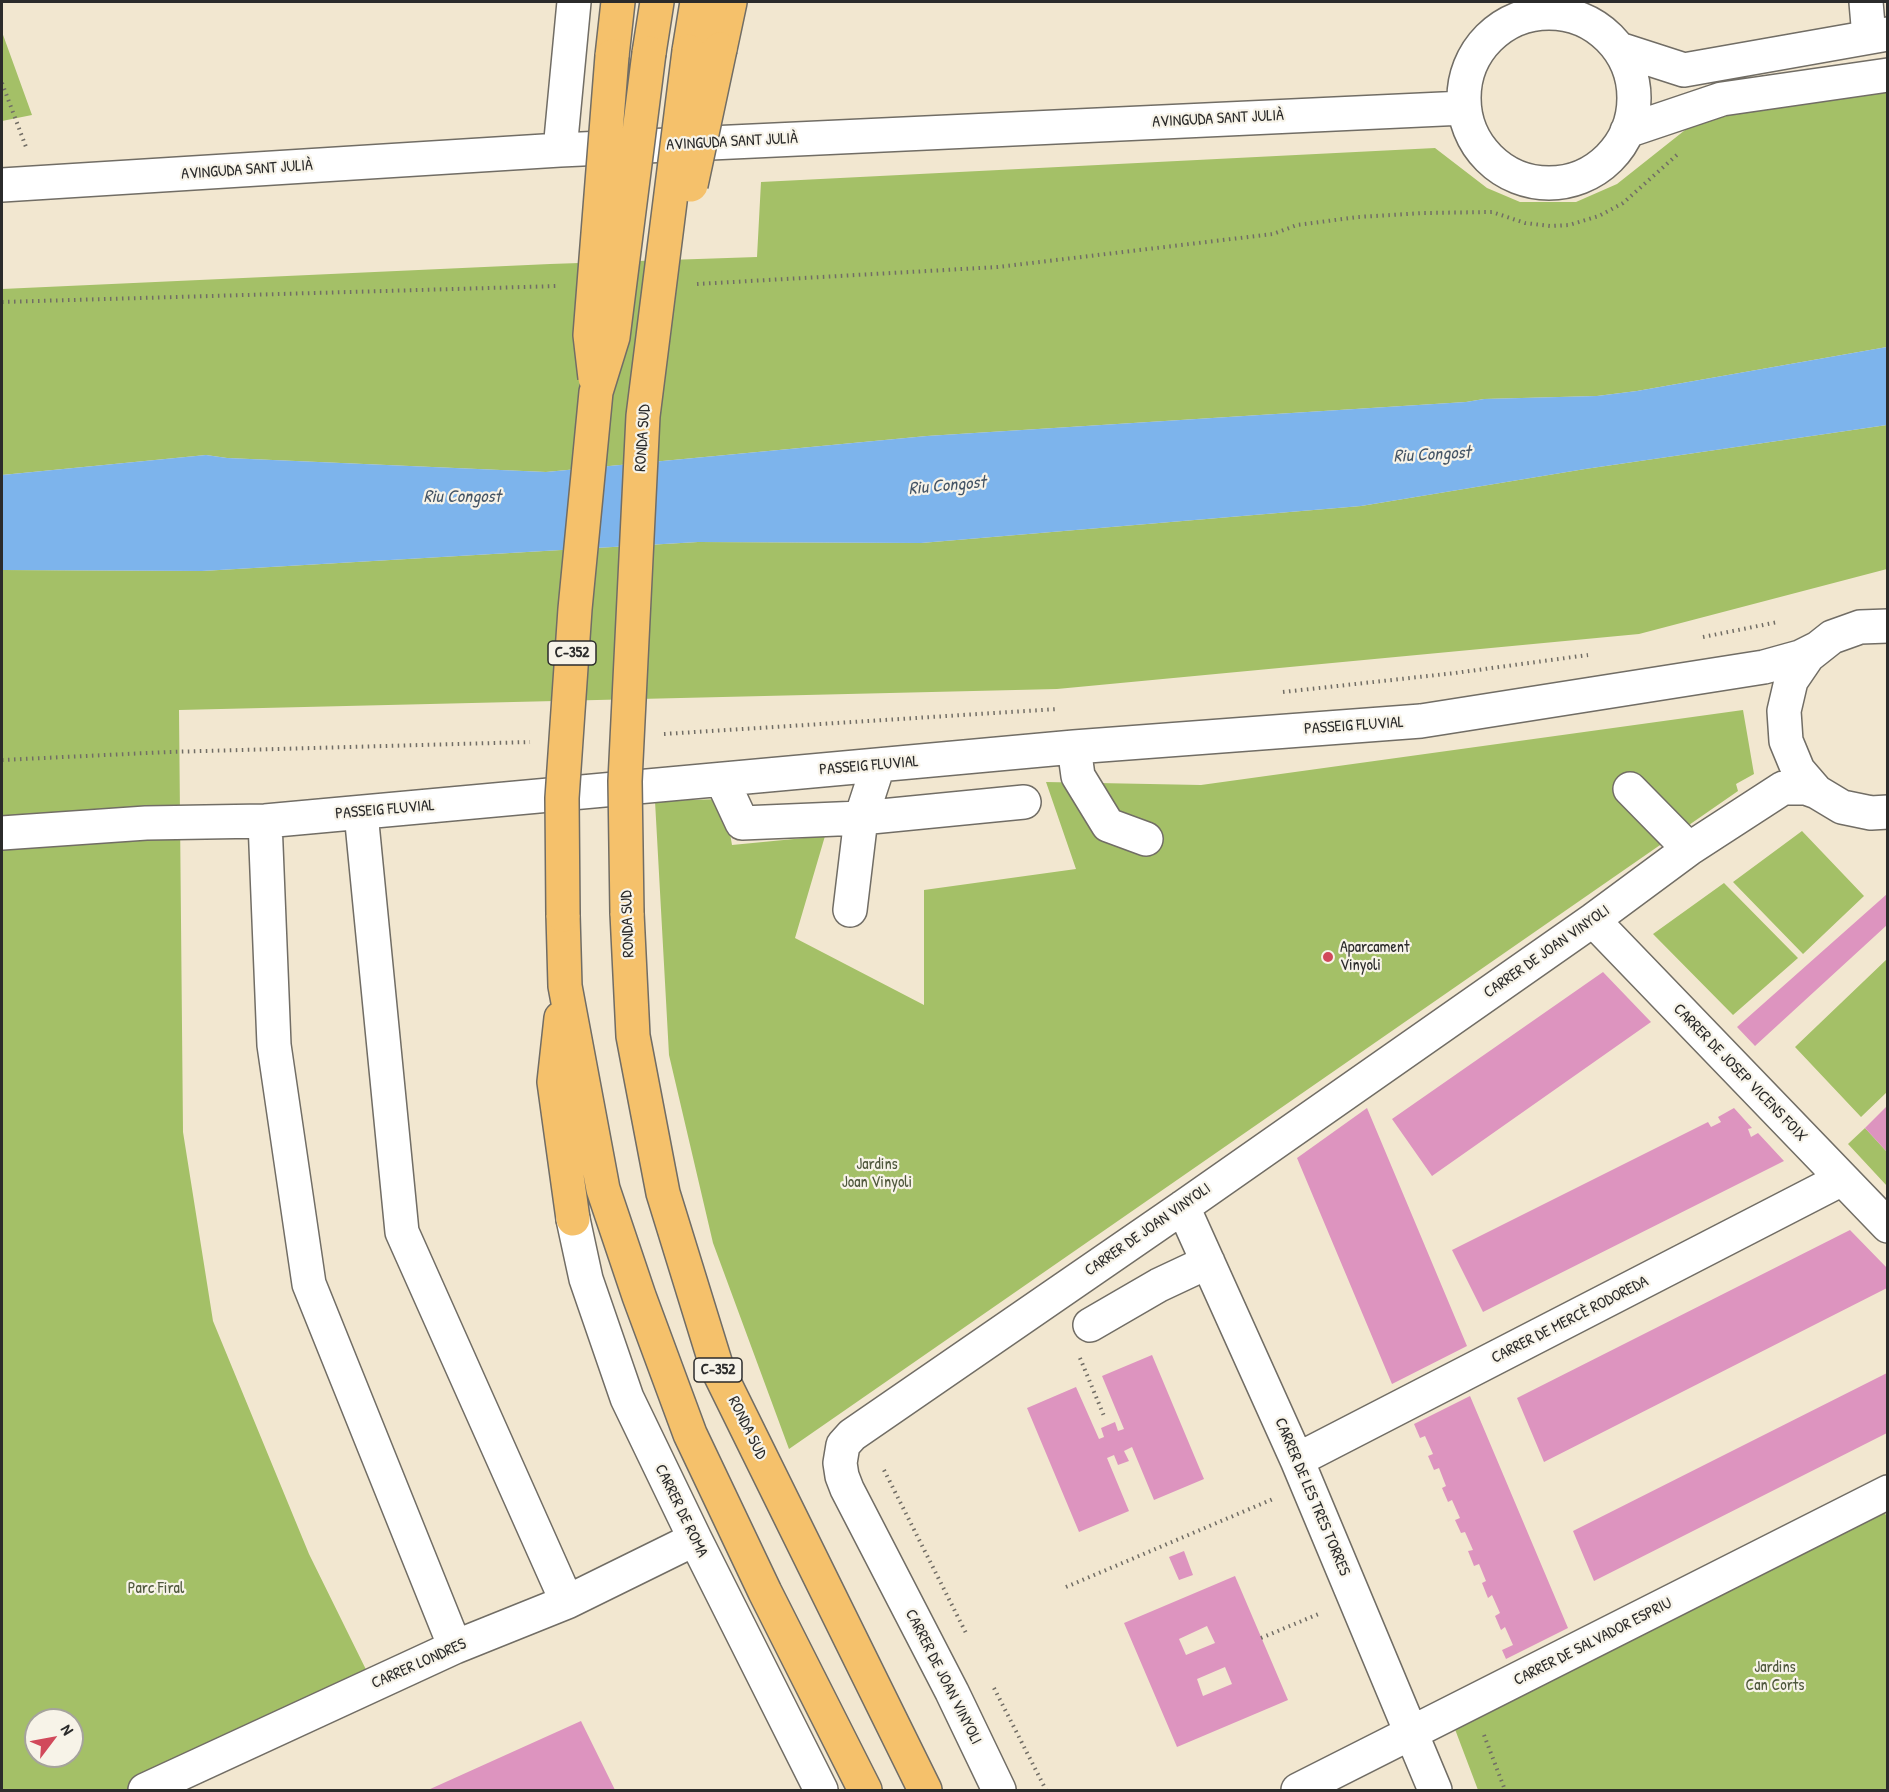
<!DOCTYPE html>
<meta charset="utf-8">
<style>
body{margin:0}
#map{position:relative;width:1889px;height:1792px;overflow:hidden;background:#f2e7d0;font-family:"Patrick Hand",sans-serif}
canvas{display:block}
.frame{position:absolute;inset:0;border:3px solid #2b2b2b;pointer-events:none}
.north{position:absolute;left:24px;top:1708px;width:60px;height:60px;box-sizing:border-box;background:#f7f3e8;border:2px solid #a5a39c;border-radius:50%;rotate:58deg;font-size:16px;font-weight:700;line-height:24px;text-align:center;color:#2b2b2b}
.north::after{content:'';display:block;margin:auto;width:21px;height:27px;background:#d1495b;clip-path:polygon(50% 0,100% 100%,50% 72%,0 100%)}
</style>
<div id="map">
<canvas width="1889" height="1792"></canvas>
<div class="frame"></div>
<div class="north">N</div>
</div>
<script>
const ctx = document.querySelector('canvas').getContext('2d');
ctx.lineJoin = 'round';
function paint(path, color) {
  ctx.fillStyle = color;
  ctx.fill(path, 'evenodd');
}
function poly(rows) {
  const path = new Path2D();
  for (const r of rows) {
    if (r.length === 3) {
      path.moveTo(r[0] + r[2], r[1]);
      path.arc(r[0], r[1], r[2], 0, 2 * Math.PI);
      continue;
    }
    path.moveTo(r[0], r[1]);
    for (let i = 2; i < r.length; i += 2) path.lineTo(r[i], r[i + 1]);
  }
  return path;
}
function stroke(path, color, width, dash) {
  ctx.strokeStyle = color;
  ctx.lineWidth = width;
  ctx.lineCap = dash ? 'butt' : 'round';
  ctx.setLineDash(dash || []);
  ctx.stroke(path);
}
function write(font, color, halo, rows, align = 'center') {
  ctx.font = font + ' "Patrick Hand",sans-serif';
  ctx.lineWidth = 4.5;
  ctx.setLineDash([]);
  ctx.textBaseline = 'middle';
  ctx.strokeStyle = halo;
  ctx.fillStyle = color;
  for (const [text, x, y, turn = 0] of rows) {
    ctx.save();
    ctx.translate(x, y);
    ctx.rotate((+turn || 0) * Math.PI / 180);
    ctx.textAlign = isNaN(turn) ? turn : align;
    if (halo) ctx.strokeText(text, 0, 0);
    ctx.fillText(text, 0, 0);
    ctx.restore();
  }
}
paint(poly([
 [2,32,32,115,2,121],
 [1887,80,1887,347,1637,391,1597,396,1484,399,1466,402,927,436,546,472,227,458,206,455,2,475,2,289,550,264,757,257,761,182,1435,148,1487,188,1520,202,1576,202,1617,184,1704,115],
 [1887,425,1887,569,1639,634,1057,689,179,710,183,1132,213,1321,309,1554,381,1700,159,1790,2,1790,2,570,202,571,698,542,921,543,1361,506,1585,469],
 [36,1720,72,1720,72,1756,36,1756],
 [1743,710,1754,774,1736,784,1738,791,789,1449,713,1243,669,1055,655,801,724,799,732,845,825,836,795,938,924,1005,924,890,1076,869,1046,782,1201,785],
 [1802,831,1864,896,1803,954,1733,882],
 [1724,883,1798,958,1733,1015,1653,934],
 [1887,959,1887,1092,1861,1117,1795,1047],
 [1865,1128,1887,1152,1887,1186,1848,1144],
 [1878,1497,1888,1520,1887,1790,1478,1790,1453,1724]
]), '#a4c067');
paint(poly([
 [1887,347,1887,425,1585,469,1361,506,921,543,698,542,202,571,2,570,2,475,206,455,227,458,546,472,927,436,1466,402,1484,399,1597,396,1637,391]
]), '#7db4ec');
paint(poly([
 [1887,894,1887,925,1755,1046,1737,1027],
 [1603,972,1651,1022,1432,1176,1392,1119],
 [1887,1106,1887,1152,1865,1128],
 [1367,1108,1467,1346,1392,1384,1297,1158],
 [1734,1108,1752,1128,1748,1129,1751,1137,1758,1133,1784,1161,1483,1312,1452,1250,1708,1122,1711,1127,1721,1122,1718,1117],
 [1850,1230,1887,1268,1887,1288,1544,1462,1517,1398],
 [1152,1355,1204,1479,1154,1500,1132,1447,1124,1451,1129,1461,1118,1465,1114,1455,1107,1458,1129,1511,1079,1532,1027,1408,1076,1387,1099,1439,1104,1437,1101,1428,1115,1422,1118,1431,1124,1429,1102,1376],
 [1887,1373,1887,1433,1594,1581,1573,1531],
 [1470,1396,1568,1628,1506,1659,1502,1650,1513,1645,1505,1627,1501,1630,1495,1616,1500,1613,1492,1595,1488,1598,1482,1583,1486,1581,1479,1564,1474,1566,1468,1551,1473,1550,1465,1532,1461,1533,1455,1520,1460,1518,1452,1500,1448,1502,1442,1488,1446,1486,1439,1468,1434,1470,1428,1456,1433,1454,1425,1436,1420,1438,1414,1424],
 [1184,1551,1193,1575,1179,1580,1169,1557],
 [1235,1576,1288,1700,1177,1747,1124,1623],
 [1207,1626,1215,1643,1186,1655,1179,1639],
 [1225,1667,1232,1684,1203,1696,1197,1679],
 [581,1721,615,1790,428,1790]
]), '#dd94bf');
const minor = poly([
 [1866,2,1869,37],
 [1549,98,85],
 [1619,49,1684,70,1888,34],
 [1627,131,1722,99,1888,75],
 [560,150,574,2],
 [2,185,560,150,1464,108],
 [1888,626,1860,627,1832,637,1808,656,1791,681,1784,711,1786,741,1798,770,1817,792,1842,807,1871,813,1888,812],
 [1074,747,1078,776,1108,825,1146,839],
 [722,780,742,823,861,818,878,766],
 [1630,789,1689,849],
 [361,813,402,1232,567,1602],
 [265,821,274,1045,309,1284,455,1647],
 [2,833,146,823,265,821,1074,747,1421,721,1764,667,1800,657,1818,648],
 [850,910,861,818,1024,802],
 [1593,920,1888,1226],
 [1183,1207,1297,1460,1435,1790],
 [573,1219,586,1279,627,1398,695,1539,821,1790],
 [1090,1325,1159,1285,1208,1262],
 [1297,1460,1842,1179],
 [145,1790,455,1647,567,1602,695,1539],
 [999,1790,952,1692,847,1489,842,1476,840,1463,843,1445,852,1435,1183,1207,1593,920,1689,849,1783,788,1806,788,1817,792],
 [1298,1790,1888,1492]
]);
const highway = poly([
 [720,49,730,2],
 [689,51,697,2],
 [649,53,657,2],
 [612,56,618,2],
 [627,913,633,1036,663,1193,717,1368,925,1790],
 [563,915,565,986,603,1189,639,1296,690,1434,765,1592,865,1790],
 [561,1018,554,1082,573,1219]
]);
stroke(minor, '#716d65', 36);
stroke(highway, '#716d65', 36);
stroke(poly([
 [2,83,26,147],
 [697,284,998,267,1273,234,1297,225,1358,217,1424,213,1492,212,1525,223,1550,226,1569,225,1599,216,1623,203,1679,153],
 [2,302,558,286],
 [1703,637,1778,622],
 [1283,692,1455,673,1588,655],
 [664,734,1057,709],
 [2,760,168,752,530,742],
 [1080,1358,1104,1416],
 [884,1470,967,1635],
 [1066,1587,1273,1499],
 [1261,1638,1321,1613],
 [994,1688,1046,1790],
 [1484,1735,1505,1790]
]), '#716d65', 4, [1.5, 4.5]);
stroke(minor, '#fff', 33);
stroke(highway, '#f5c16b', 33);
const highwayBridge = poly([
 [691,185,720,49],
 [595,378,590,335,612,56],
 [627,913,625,781,643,416,689,51],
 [563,915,562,798,575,609,596,392,613,337,649,53]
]);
stroke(highwayBridge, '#716d65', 36, []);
stroke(highwayBridge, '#f5c16b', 33);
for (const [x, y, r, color] of [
 [1328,957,6,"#d1495b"]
]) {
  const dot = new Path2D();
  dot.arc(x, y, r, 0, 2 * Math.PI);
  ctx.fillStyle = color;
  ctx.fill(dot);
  stroke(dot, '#f7f3e8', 2);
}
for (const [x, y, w] of [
 [572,653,48],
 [718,1370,48]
]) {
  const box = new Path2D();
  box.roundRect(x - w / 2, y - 12, w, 24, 4.5);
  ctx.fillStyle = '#f7f3e8';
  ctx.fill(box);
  stroke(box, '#2b2b2b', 1.5);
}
write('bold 15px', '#2b2b2b', null, [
 ["C-352",572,653],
 ["C-352",718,1370]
]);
write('16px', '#2b2b2b', '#f7f3e8', [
 ["AVINGUDA SANT JULIÀ",1218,119,-3],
 ["AVINGUDA SANT JULIÀ",732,142,-3],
 ["AVINGUDA SANT JULIÀ",247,170,-4],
 ["RONDA SUD",643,438,-86],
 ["PASSEIG FLUVIAL",1354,726,-4],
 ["PASSEIG FLUVIAL",869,766,-5],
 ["PASSEIG FLUVIAL",385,810,-5],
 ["RONDA SUD",628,924,-92],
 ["CARRER DE JOAN VINYOLI",1547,952,-35],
 ["CARRER DE JOSEP VICENS FOIX",1740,1073,46],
 ["CARRER DE JOAN VINYOLI",1148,1230,-35],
 ["CARRER DE MERCÈ RODOREDA",1570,1320,-27],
 ["RONDA SUD",747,1428,64],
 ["CARRER DE LES TRES TORRES",1312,1497,67],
 ["CARRER DE ROMA",681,1511,64],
 ["CARRER DE SALVADOR ESPRIU",1593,1642,-27],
 ["CARRER LONDRES",419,1664,-24],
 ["CARRER DE JOAN VINYOLI",943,1677,63]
]);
write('16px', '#2b2b2b', '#f7f3e8', [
 ["Aparcament",1340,948],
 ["Vinyoli",1340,966]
], 'left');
write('16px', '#4f583d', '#f7f3e8', [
 ["Jardins",877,1165],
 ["Joan Vinyoli",877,1183],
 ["Parc Firal",156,1589],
 ["Jardins",1775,1668],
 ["Can Corts",1775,1686]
]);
write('italic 18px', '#445465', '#f7f3e8', [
 ["Riu Congost",1432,455,-3],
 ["Riu Congost",947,486,-5],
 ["Riu Congost",462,497]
]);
</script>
